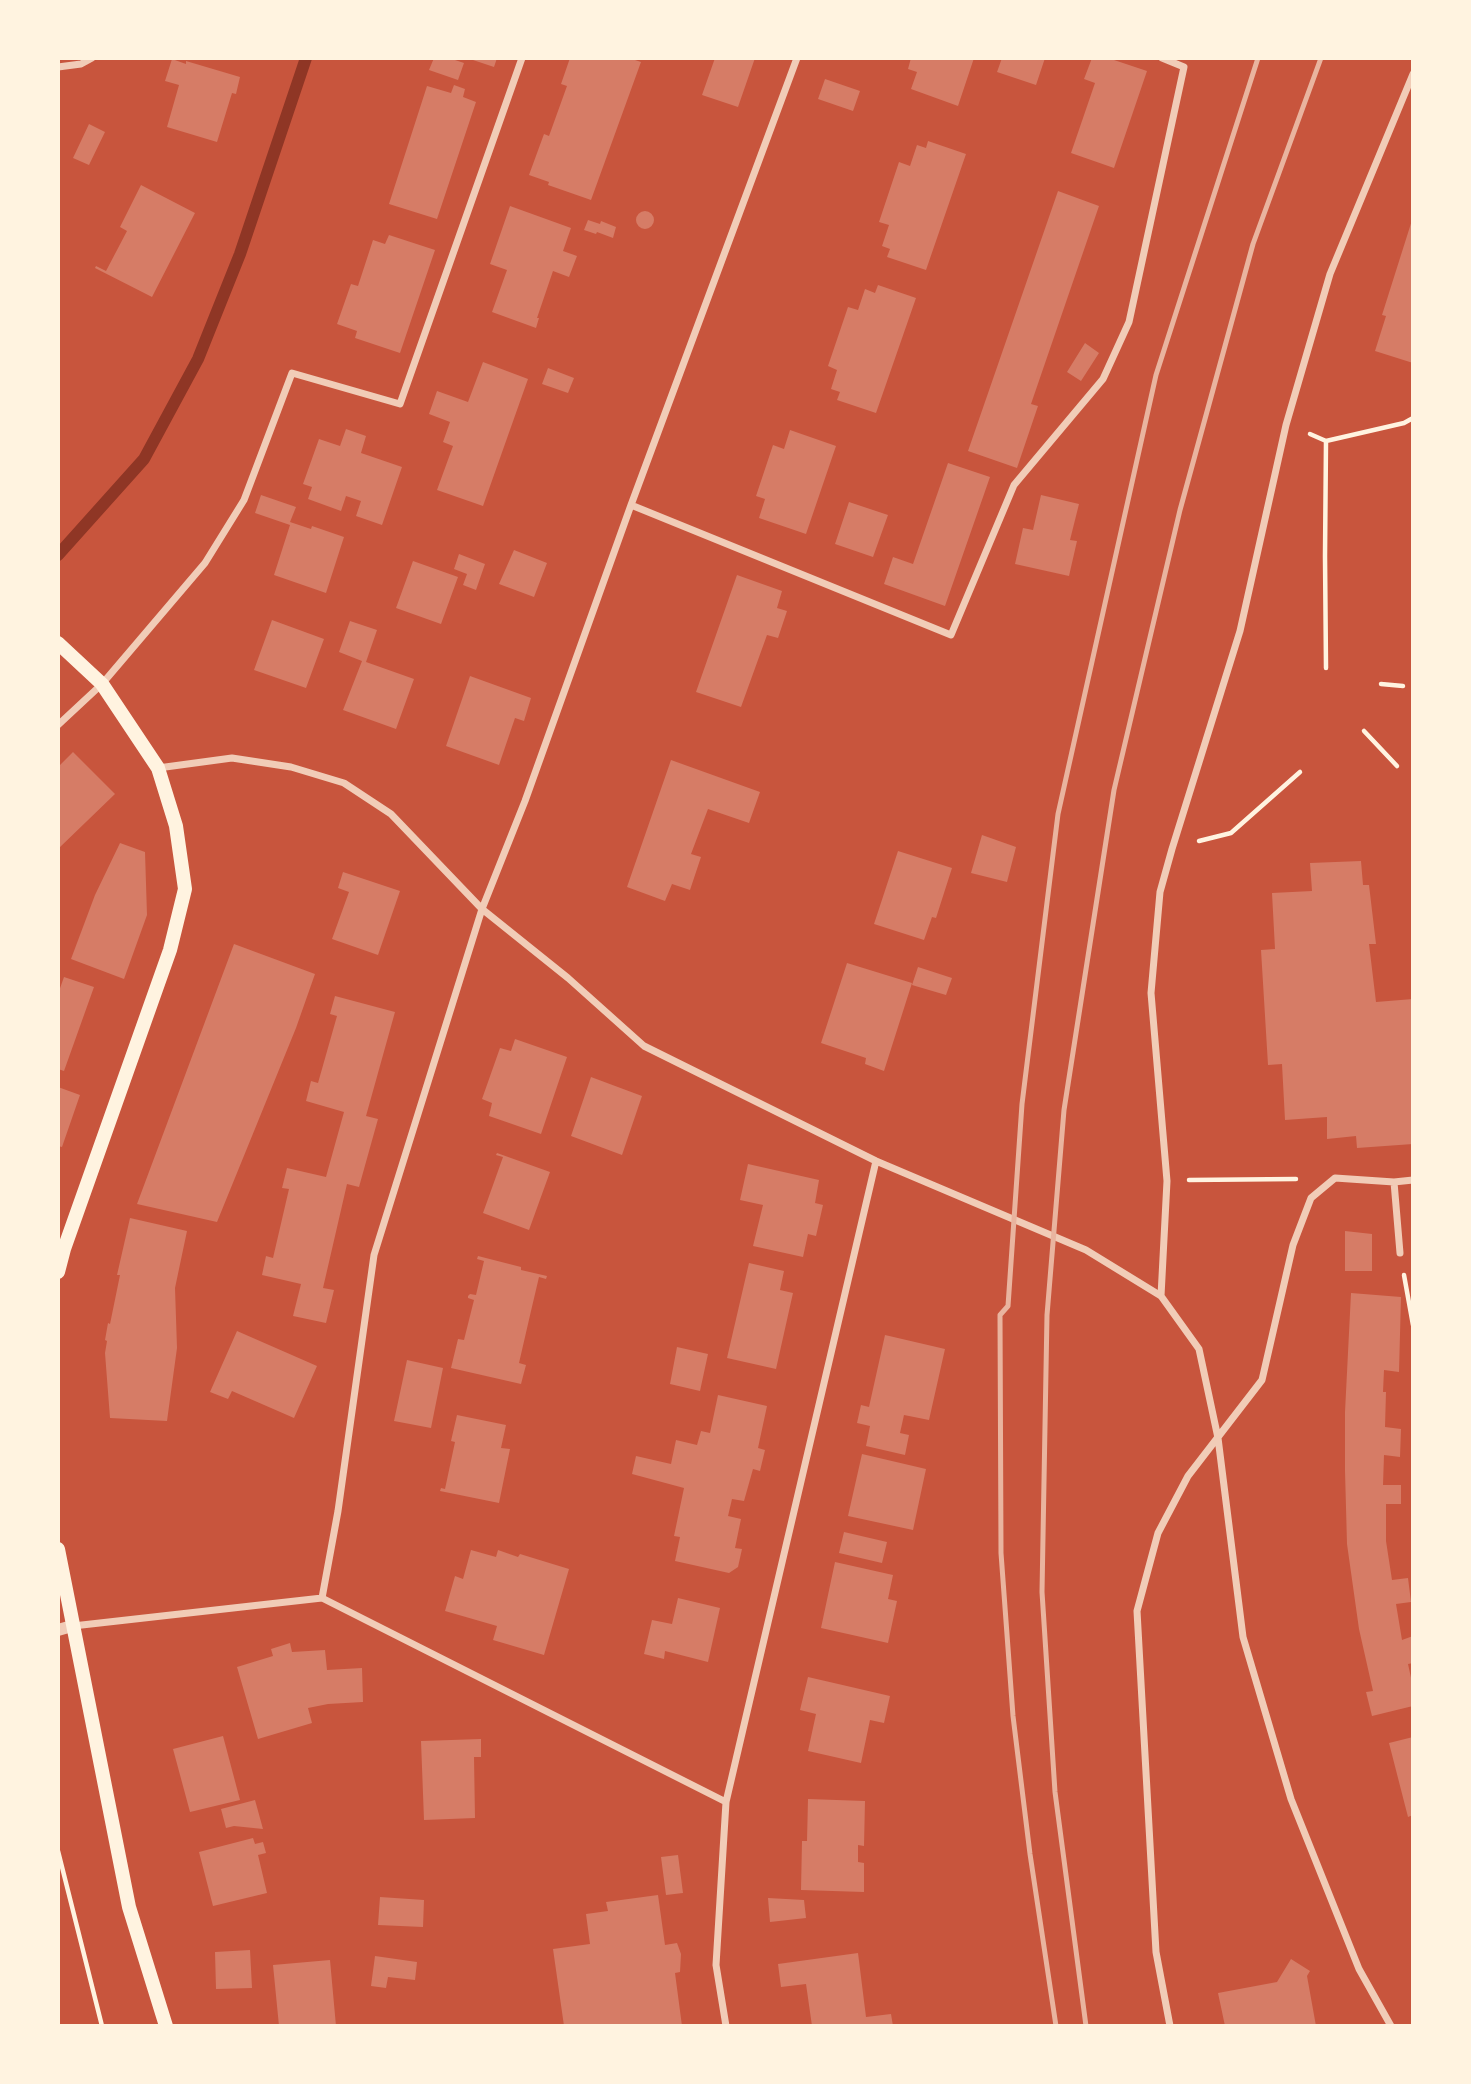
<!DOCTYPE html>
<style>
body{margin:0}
#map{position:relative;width:1471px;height:2084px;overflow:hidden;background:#c8553d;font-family:Signika,sans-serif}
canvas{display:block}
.frame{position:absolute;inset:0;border:60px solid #fff3e0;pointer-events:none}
</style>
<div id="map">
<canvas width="1471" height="2084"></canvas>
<div class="frame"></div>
</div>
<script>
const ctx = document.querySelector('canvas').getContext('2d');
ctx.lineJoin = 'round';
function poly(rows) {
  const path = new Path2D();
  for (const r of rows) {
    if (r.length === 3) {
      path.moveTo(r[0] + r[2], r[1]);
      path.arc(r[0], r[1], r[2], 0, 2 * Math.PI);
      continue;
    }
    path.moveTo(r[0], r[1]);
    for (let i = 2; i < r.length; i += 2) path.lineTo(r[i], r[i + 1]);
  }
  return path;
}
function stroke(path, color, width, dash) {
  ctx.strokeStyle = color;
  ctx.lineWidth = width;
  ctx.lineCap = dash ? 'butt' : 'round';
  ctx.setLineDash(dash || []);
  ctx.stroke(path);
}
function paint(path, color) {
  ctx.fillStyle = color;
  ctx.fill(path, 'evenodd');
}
stroke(poly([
 [58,555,144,459,198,359,240,254,306,58]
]), '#8f3625', 12);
paint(poly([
 [434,58,449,58,464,63,458,80,429,70],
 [467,58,497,58,494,67],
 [570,58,629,58,641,62,591,200,548,185,549,182,529,175,544,134,549,136,567,86,561,84],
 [715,58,755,58,738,107,702,95],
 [911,58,974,58,958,106,911,89,917,72,908,69],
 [1002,58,1045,58,1036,85,997,72],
 [1092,58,1108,58,1147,71,1114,168,1071,153,1095,83,1084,79],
 [172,59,186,64,186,61,240,77,236,94,232,93,217,142,167,127,179,85,165,81],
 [825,79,860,91,853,111,818,99],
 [454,85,465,89,463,97,476,102,437,219,389,204,427,86,451,93],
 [89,124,105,132,89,165,73,158],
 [928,141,966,154,926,270,887,257,890,249,882,246,889,225,879,222,899,162,910,166,917,145,926,148],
 [141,185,195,213,152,297,95,268,96,266,106,271,127,231,120,227],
 [1058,191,1099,206,1031,404,1038,406,1017,468,968,451],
 [510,206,571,228,563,251,577,256,569,277,553,271,537,318,539,318,536,328,492,312,507,270,490,264],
 [645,220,9],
 [1413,217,1413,363,1375,351,1386,316,1382,315],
 [588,220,600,224,601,221,616,227,613,238,597,232,596,234,584,230],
 [389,235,435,250,400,353,355,338,357,331,337,324,351,284,358,286,373,240,385,244],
 [878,285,916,298,876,413,837,400,840,392,831,389,837,370,828,366,848,307,858,310,865,289,875,293],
 [1085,343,1099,353,1081,381,1067,372],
 [483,362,528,379,483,506,437,490,453,446,443,442,450,422,429,414,437,391,468,402],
 [548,368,574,378,568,393,542,384],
 [346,429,366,436,361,453,402,467,382,525,356,516,361,501,346,496,341,511,308,499,312,487,303,484,319,439,340,446],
 [790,430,836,446,806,534,759,518,765,499,756,496,773,445,784,449],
 [948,463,990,477,945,606,884,584,893,557,913,564],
 [261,495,296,507,290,522,311,529,312,526,344,537,326,593,274,575,290,525,255,513],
 [1041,495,1079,504,1070,540,1077,541,1069,576,1015,564,1023,528,1033,530],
 [849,502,888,515,873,557,835,544],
 [514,550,547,563,534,597,499,584],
 [459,554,485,564,476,590,463,585,467,574,454,569],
 [413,561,458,577,441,624,396,608],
 [737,575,782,591,777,608,787,611,778,638,767,635,741,707,696,692],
 [272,620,324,639,306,688,254,670],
 [350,621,377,630,366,662,414,679,396,729,343,710,362,661,339,652],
 [470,676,531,698,524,721,515,718,499,765,446,746],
 [73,752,115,794,58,849,58,767],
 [671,760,760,792,749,823,708,809,691,854,701,857,690,890,672,884,665,901,627,887],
 [982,835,1016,847,1007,882,971,873],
 [120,843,145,852,147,915,124,979,71,959,95,895],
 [898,851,952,868,936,918,932,917,924,940,874,924],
 [1361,861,1363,885,1369,885,1376,944,1369,944,1376,1002,1413,999,1413,1144,1357,1148,1356,1136,1327,1139,1327,1117,1285,1120,1282,1064,1268,1065,1261,950,1275,949,1272,893,1312,891,1310,863],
 [343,872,400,891,378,955,332,939,349,892,338,888],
 [234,944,315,974,296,1028,217,1222,137,1204],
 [847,963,912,983,884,1071,865,1064,866,1058,821,1043],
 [918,967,952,978,946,995,912,985],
 [64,977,94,987,64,1071,58,1069,58,994],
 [335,996,395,1012,366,1116,378,1119,359,1187,347,1184,323,1288,334,1290,326,1323,293,1316,301,1284,262,1275,266,1256,273,1258,289,1189,282,1188,287,1168,326,1177,344,1112,306,1101,311,1081,318,1083,337,1016,330,1014],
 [515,1039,567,1057,541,1134,489,1116,492,1103,482,1099,500,1048,511,1051],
 [591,1077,642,1096,622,1155,571,1136],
 [58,1087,80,1095,62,1147,58,1146],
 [497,1153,550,1172,529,1230,483,1213,503,1157,496,1155],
 [748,1164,819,1180,815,1203,823,1205,816,1236,808,1234,803,1257,753,1246,763,1205,740,1200],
 [130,1218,187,1231,175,1288,177,1348,167,1421,110,1418,105,1353,107,1341,105,1340,108,1323,110,1324,120,1275,117,1275],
 [1345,1231,1372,1234,1372,1271,1345,1271],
 [478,1256,521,1267,521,1270,547,1276,546,1279,539,1277,531,1311,519,1363,526,1365,521,1384,451,1368,458,1339,464,1340,474,1300,468,1298,468,1296,470,1294,476,1295,484,1261,477,1259],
 [749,1263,784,1271,780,1290,793,1293,776,1369,727,1358],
 [1351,1293,1401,1297,1399,1372,1384,1370,1383,1392,1386,1392,1385,1427,1401,1429,1400,1457,1384,1455,1383,1485,1401,1485,1401,1504,1386,1504,1386,1541,1392,1580,1408,1578,1411,1602,1396,1604,1402,1640,1413,1636,1413,1663,1408,1664,1413,1687,1413,1706,1372,1716,1366,1692,1373,1691,1359,1629,1347,1544,1345,1471,1345,1412],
 [237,1331,317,1366,294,1418,232,1391,228,1399,210,1392],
 [885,1335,945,1349,929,1420,904,1415,900,1433,909,1435,905,1455,866,1446,870,1426,857,1423,861,1405,869,1407],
 [677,1347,708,1354,700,1391,670,1384],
 [407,1360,443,1368,431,1428,394,1421],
 [718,1395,767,1406,758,1448,765,1450,760,1471,753,1469,744,1501,732,1499,728,1516,741,1519,735,1548,742,1549,738,1567,729,1573,675,1561,680,1537,674,1536,684,1488,632,1474,636,1456,671,1464,676,1440,697,1445,701,1431,710,1433],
 [457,1415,506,1425,501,1448,510,1449,499,1503,440,1491,441,1488,445,1489,455,1442,451,1441],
 [862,1454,926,1469,913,1530,848,1516],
 [844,1532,887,1542,882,1563,839,1553],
 [471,1550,496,1557,498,1550,518,1557,520,1554,569,1569,544,1655,493,1640,497,1626,445,1611,455,1576,463,1579],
 [835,1562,893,1575,888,1599,897,1601,888,1643,821,1628],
 [678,1598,720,1608,708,1662,665,1651,664,1659,644,1654,652,1620,672,1624],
 [290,1643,292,1652,325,1650,327,1670,362,1668,363,1702,328,1704,308,1708,312,1723,258,1739,237,1667,273,1656,271,1649],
 [808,1677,890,1696,884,1723,870,1720,861,1763,808,1751,816,1714,800,1710],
 [223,1736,240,1800,190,1812,173,1749],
 [1413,1737,1413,1815,1408,1817,1389,1743],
 [481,1739,481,1757,474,1757,475,1818,424,1820,421,1741],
 [808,1799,865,1801,864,1846,858,1845,858,1862,864,1863,864,1892,801,1890,802,1841,807,1841],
 [255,1800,263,1829,234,1826,226,1828,221,1809],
 [253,1838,255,1844,263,1842,266,1853,258,1855,267,1893,213,1906,199,1852],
 [678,1855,683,1893,666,1895,661,1857],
 [658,1895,665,1945,677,1943,681,1954,680,1972,675,1973,682,2026,564,2026,553,1949,590,1944,586,1914,608,1911,606,1902],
 [380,1897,424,1900,423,1927,378,1925],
 [768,1898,804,1900,806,1918,770,1922],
 [250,1950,252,1988,216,1989,215,1952],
 [858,1953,866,2017,891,2014,893,2026,812,2026,806,1984,781,1987,778,1964],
 [375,1956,417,1962,415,1980,388,1977,386,1988,371,1986],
 [1291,1959,1310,1971,1307,1976,1316,2026,1225,2026,1218,1993,1277,1982],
 [330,1960,336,2026,279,2026,273,1965]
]), '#d67c66');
stroke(poly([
 [1310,434,1326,441,1404,423,1413,418],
 [1326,441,1325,556,1326,668],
 [1381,684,1403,686],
 [1364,731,1397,766],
 [1199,841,1231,833,1300,772],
 [1189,1180,1296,1179],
 [1404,1275,1413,1325],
 [58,1851,102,2026]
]), '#fff3e0', 4.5);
stroke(poly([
 [58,67,81,64,92,58],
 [631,505,951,635,1014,485,1103,379,1129,322,1184,67,1162,58],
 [58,725,102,684,205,563,244,500,292,373,400,404,522,58],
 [158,768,232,758,291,767,344,783,391,814,482,909,568,978,644,1046,876,1161,1086,1250,1161,1296,1199,1349,1218,1438,1243,1637,1291,1799,1359,1969,1391,2026],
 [1394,1182,1400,1253],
 [1161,1296,1167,1181,1151,993,1160,892,1172,849,1240,631,1286,425,1330,274,1413,74],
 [322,1598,338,1511,374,1255,482,909,525,801,631,505,797,58],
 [73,1626,322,1598,726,1802],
 [726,2026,716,1965,726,1802,876,1161],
 [1170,2026,1156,1952,1137,1611,1158,1533,1188,1476,1262,1380,1293,1245,1311,1198,1335,1178,1394,1182,1413,1180]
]), '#f1ccb7', 7);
stroke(poly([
 [58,1630,72,1626]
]), '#f1ccb7', 12);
stroke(poly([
 [58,643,102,684,158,768,176,826,185,889,170,950,64,1249,58,1272],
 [58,1549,129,1907,166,2026]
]), '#fff3e0', 14);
stroke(poly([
 [1056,2026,1030,1854,1013,1716,1001,1553,1000,1315,1008,1306,1022,1104,1058,814,1156,375,1258,58],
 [1086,2026,1055,1792,1042,1592,1047,1315,1064,1110,1114,790,1180,510,1253,244,1321,58]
]), '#e9b49f', 5);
</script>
